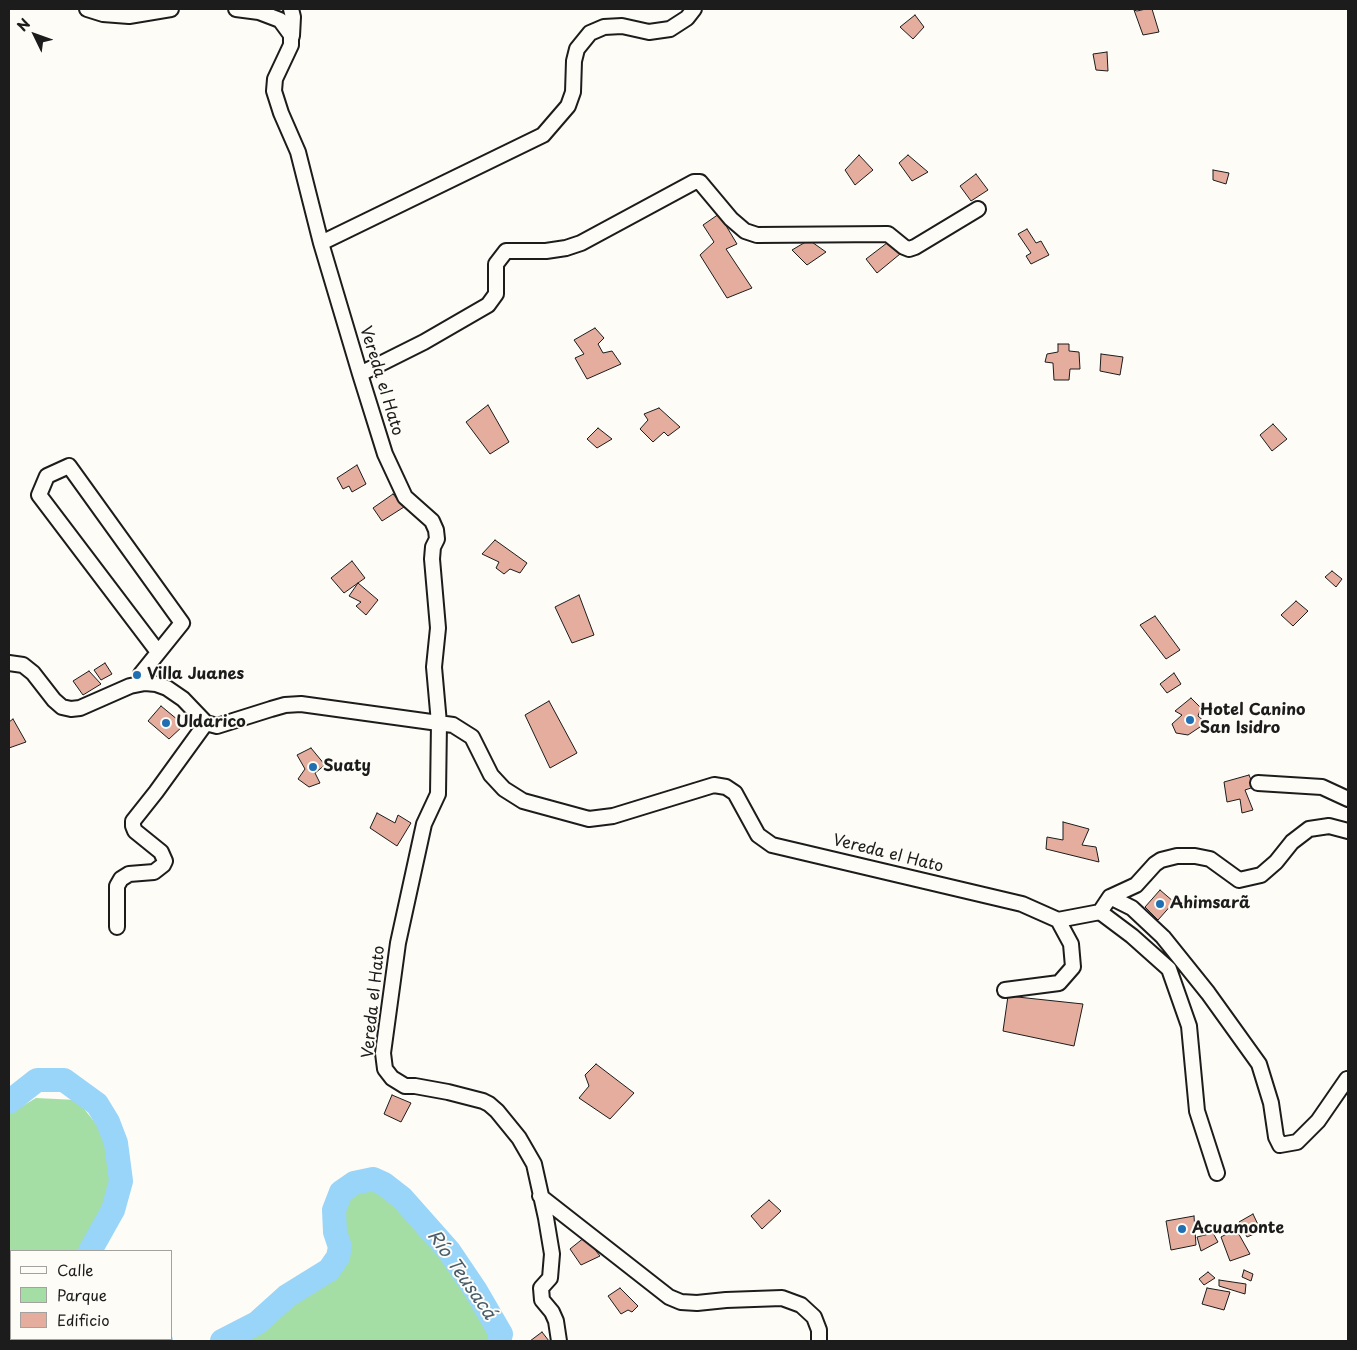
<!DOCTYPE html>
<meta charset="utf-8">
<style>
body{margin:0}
#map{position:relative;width:1357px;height:1350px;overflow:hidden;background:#fdfcf7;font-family:"Playpen Sans",sans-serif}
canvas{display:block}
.frame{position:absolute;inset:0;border:10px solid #1c1c1c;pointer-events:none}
.legend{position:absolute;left:10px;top:1250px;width:162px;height:90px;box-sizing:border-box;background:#fdfcf7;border:1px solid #a3a29f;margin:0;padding:6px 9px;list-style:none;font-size:15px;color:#1c1c1c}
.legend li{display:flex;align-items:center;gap:10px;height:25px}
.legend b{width:25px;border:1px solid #a3a29f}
.north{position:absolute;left:10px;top:10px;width:50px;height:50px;-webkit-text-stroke:4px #fdfcf7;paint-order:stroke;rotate:312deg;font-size:14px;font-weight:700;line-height:20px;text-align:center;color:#1c1c1c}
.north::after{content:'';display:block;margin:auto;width:18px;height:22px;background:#1c1c1c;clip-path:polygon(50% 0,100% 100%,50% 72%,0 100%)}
</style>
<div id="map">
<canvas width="1357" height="1350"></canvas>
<div class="frame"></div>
<ul class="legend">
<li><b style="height:6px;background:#fdfcf7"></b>Calle</li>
<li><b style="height:14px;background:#a4dea4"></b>Parque</li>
<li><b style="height:14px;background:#e5ad9d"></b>Edificio</li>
</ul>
<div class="north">N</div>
</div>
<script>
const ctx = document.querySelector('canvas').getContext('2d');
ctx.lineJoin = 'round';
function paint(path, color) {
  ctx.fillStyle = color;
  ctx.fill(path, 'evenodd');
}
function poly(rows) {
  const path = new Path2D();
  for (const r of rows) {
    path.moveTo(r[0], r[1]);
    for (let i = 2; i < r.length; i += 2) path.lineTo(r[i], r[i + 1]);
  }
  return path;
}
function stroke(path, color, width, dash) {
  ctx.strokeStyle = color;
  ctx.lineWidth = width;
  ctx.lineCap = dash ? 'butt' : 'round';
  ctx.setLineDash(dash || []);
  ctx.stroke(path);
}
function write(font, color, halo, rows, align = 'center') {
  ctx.font = font + ' "Playpen Sans",sans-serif';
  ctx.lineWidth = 4;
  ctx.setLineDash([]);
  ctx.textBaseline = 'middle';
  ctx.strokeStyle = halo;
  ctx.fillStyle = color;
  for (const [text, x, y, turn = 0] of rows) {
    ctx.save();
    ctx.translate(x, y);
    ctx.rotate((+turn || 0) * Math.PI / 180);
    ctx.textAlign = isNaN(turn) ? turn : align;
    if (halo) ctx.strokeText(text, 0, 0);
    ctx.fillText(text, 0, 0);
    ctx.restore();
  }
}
paint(poly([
 [36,1098,77,1100,108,1139,116,1180,95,1227,82,1251,11,1251,11,1339,158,1339,161,1341,9,1341,9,1114],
 [360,1172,404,1198,426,1217,458,1258,480,1297,495,1331,493,1341,227,1341,252,1327,318,1271,344,1237,338,1208,345,1183]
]), '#a4dea4');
stroke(poly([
 [9,1102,37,1080,64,1080,97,1104,108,1122,116,1143,121,1181,113,1210,90,1251],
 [158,1339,161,1341],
 [222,1341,257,1323,287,1296,329,1270,338,1257,340,1247,335,1232,334,1210,341,1192,354,1183,373,1179,384,1184,402,1198,449,1251,476,1291,501,1334,499,1341]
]), '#99d4f9', 24);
const building = poly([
 [1146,9,1152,9,1159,32,1143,35,1134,10,1137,11,1146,9],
 [915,15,924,27,913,39,900,27,915,15],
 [1107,52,1108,71,1096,70,1093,54,1107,52],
 [859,155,873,170,855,185,845,170,859,155],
 [908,155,928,172,912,181,899,163,908,155],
 [1213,170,1229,173,1226,184,1213,180,1213,170],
 [976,174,988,190,971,201,960,186,976,174],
 [719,214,737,244,726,249,752,288,727,298,700,255,714,242,703,225,719,214],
 [1027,229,1036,243,1041,241,1049,255,1031,264,1026,256,1031,253,1018,234,1027,229],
 [809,240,826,252,807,265,792,250,809,240],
 [887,243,900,254,877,273,866,259,887,243],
 [595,328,604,338,598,344,603,353,612,351,621,364,587,379,575,358,584,354,574,340,595,328],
 [1058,344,1069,344,1069,351,1079,352,1080,369,1070,369,1069,380,1054,380,1053,363,1045,362,1047,354,1058,352,1058,344],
 [1101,354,1123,357,1120,375,1100,371,1101,354],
 [488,405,509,442,490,454,466,422,488,405],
 [659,408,680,427,668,436,664,432,653,442,640,429,648,420,644,414,659,408],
 [1273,424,1287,439,1272,451,1260,435,1273,424],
 [598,428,612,439,597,448,587,439,598,428],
 [357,465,366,484,352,492,349,486,343,489,337,478,357,465],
 [393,494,404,507,382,521,373,508,393,494],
 [495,540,527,563,520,573,510,569,504,574,496,568,499,562,482,554,495,540],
 [352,561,365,578,344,593,331,578,352,561],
 [1332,571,1342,579,1336,587,1325,577,1332,571],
 [358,583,378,600,366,615,356,606,361,602,349,596,358,583],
 [579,595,594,635,572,643,555,607,579,595],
 [1296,601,1308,611,1293,626,1281,615,1296,601],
 [1155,616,1180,650,1166,659,1140,625,1155,616],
 [105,663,112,674,101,680,94,670,105,663],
 [89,671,101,684,83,695,73,681,89,671],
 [1174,673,1181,684,1167,693,1160,684,1174,673],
 [1191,698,1201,708,1198,716,1206,723,1188,735,1176,733,1172,724,1182,715,1175,711,1191,698],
 [549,701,577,753,550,768,525,715,549,701],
 [161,706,184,725,169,739,148,721,161,706],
 [13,719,26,742,9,748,9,722,13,719],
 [311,748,325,765,315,773,320,783,309,787,298,779,305,769,297,755,311,748],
 [1249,775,1254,787,1245,790,1253,810,1242,813,1240,799,1227,802,1224,782,1249,775],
 [377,813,395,823,398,815,411,823,397,846,370,828,377,813],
 [1063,822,1089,829,1082,845,1096,847,1099,862,1046,849,1047,837,1063,840,1063,822],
 [1160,890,1174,902,1158,920,1145,907,1160,890],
 [1008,996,1083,1004,1074,1046,1003,1031,1008,996],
 [596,1064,634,1093,610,1119,579,1098,589,1086,585,1075,596,1064],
 [392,1095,411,1103,401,1122,384,1114,392,1095],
 [769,1200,781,1211,762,1229,751,1216,769,1200],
 [1253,1214,1261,1231,1247,1237,1239,1222,1253,1214],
 [1194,1216,1196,1245,1171,1250,1166,1221,1194,1216],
 [1236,1229,1250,1254,1230,1261,1221,1237,1236,1229],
 [1213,1233,1218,1242,1201,1251,1197,1237,1213,1233],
 [585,1237,600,1256,581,1265,570,1249,585,1237],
 [1244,1270,1253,1274,1251,1281,1242,1277,1244,1270],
 [1208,1272,1215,1278,1204,1285,1199,1279,1208,1272],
 [1219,1280,1246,1284,1245,1294,1219,1286,1219,1280],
 [620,1288,638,1306,632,1312,628,1310,621,1314,608,1296,620,1288],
 [1207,1288,1230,1292,1224,1310,1202,1304,1207,1288],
 [542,1332,549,1341,530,1341,542,1332]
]);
paint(building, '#e5ad9d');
stroke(building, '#1c1c1c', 1);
const street = poly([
 [87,9,103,14,129,16,171,9],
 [236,9,259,12,280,20,291,35,291,45,275,79,274,91,281,113,298,152,321,243,360,374,385,454,405,497,432,521,436,530,437,539,433,547,432,559,438,628,434,667,439,723,438,794,424,824,398,943,383,1053,385,1069,392,1078,405,1086,415,1086,448,1092,483,1101,489,1104,497,1111,519,1138,534,1164,546,1218,552,1254,550,1278,541,1288,542,1300,552,1312,556,1321,559,1341],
 [291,9,293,17,292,36],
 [321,243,543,135,568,106,573,92,574,61,577,49,590,33,604,27,622,26,649,32,670,29,687,18,694,9],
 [360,374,424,342,488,305,496,294,496,264,506,251,546,251,566,248,581,243,694,182,700,182,731,219,745,231,757,235,888,234,904,247,909,249,915,247,978,209],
 [9,663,23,665,33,673,54,700,62,707,71,709,80,708,130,686,145,683,156,684,167,688,183,699,206,723,217,726,271,709,285,705,301,704,453,725,472,737,491,775,504,789,523,801,589,819,613,816,714,785,726,787,735,793,758,835,772,845,1022,904,1058,920,1100,912,1110,897,1136,885,1155,864,1161,860,1177,856,1195,856,1210,859,1239,880,1261,875,1276,862,1292,842,1309,829,1329,826,1348,831],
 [141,674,182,623,69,466,47,476,39,495,158,652],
 [1258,783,1322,787,1348,799],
 [1110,897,1132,908,1163,937,1208,993,1259,1064,1271,1103,1276,1137,1280,1145,1297,1142,1318,1121,1347,1079],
 [1100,912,1132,936,1169,969,1189,1026,1197,1111,1217,1173],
 [117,927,117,886,121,879,129,874,154,872,163,865,165,861,161,852,135,831,133,826,133,821,156,792,206,723],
 [1005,990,1059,983,1073,967,1071,944,1058,920],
 [540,1196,669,1297,681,1302,697,1303,726,1300,782,1298,801,1305,814,1317,819,1330,819,1340]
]);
stroke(street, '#1c1c1c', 18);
stroke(street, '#fdfcf7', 14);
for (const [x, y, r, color] of [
 [137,675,5,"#1f6fb2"],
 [1190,720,5,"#1f6fb2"],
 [166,723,5,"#1f6fb2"],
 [313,767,5,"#1f6fb2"],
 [1160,904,5,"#1f6fb2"],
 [1182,1229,5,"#1f6fb2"]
]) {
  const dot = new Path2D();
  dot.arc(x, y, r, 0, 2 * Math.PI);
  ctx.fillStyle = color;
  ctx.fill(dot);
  stroke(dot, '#fdfcf7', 2);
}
write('16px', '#1c1c1c', '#fdfcf7', [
 ["Vereda el Hato",381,381,73],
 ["Vereda el Hato",888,854,14],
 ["Vereda el Hato",374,1002,-84]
]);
write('bold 16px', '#1c1c1c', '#fdfcf7', [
 ["Villa Juanes",147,675],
 ["Hotel Canino",1200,711],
 ["San Isidro",1200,729],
 ["Uldarico",176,723],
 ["Suaty",323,767],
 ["Ahimsarã",1170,904],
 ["Acuamonte",1192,1229]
], 'left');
write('italic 18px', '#485c69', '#fdfcf7', [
 ["Río Teusacá",461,1275,55]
]);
</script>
